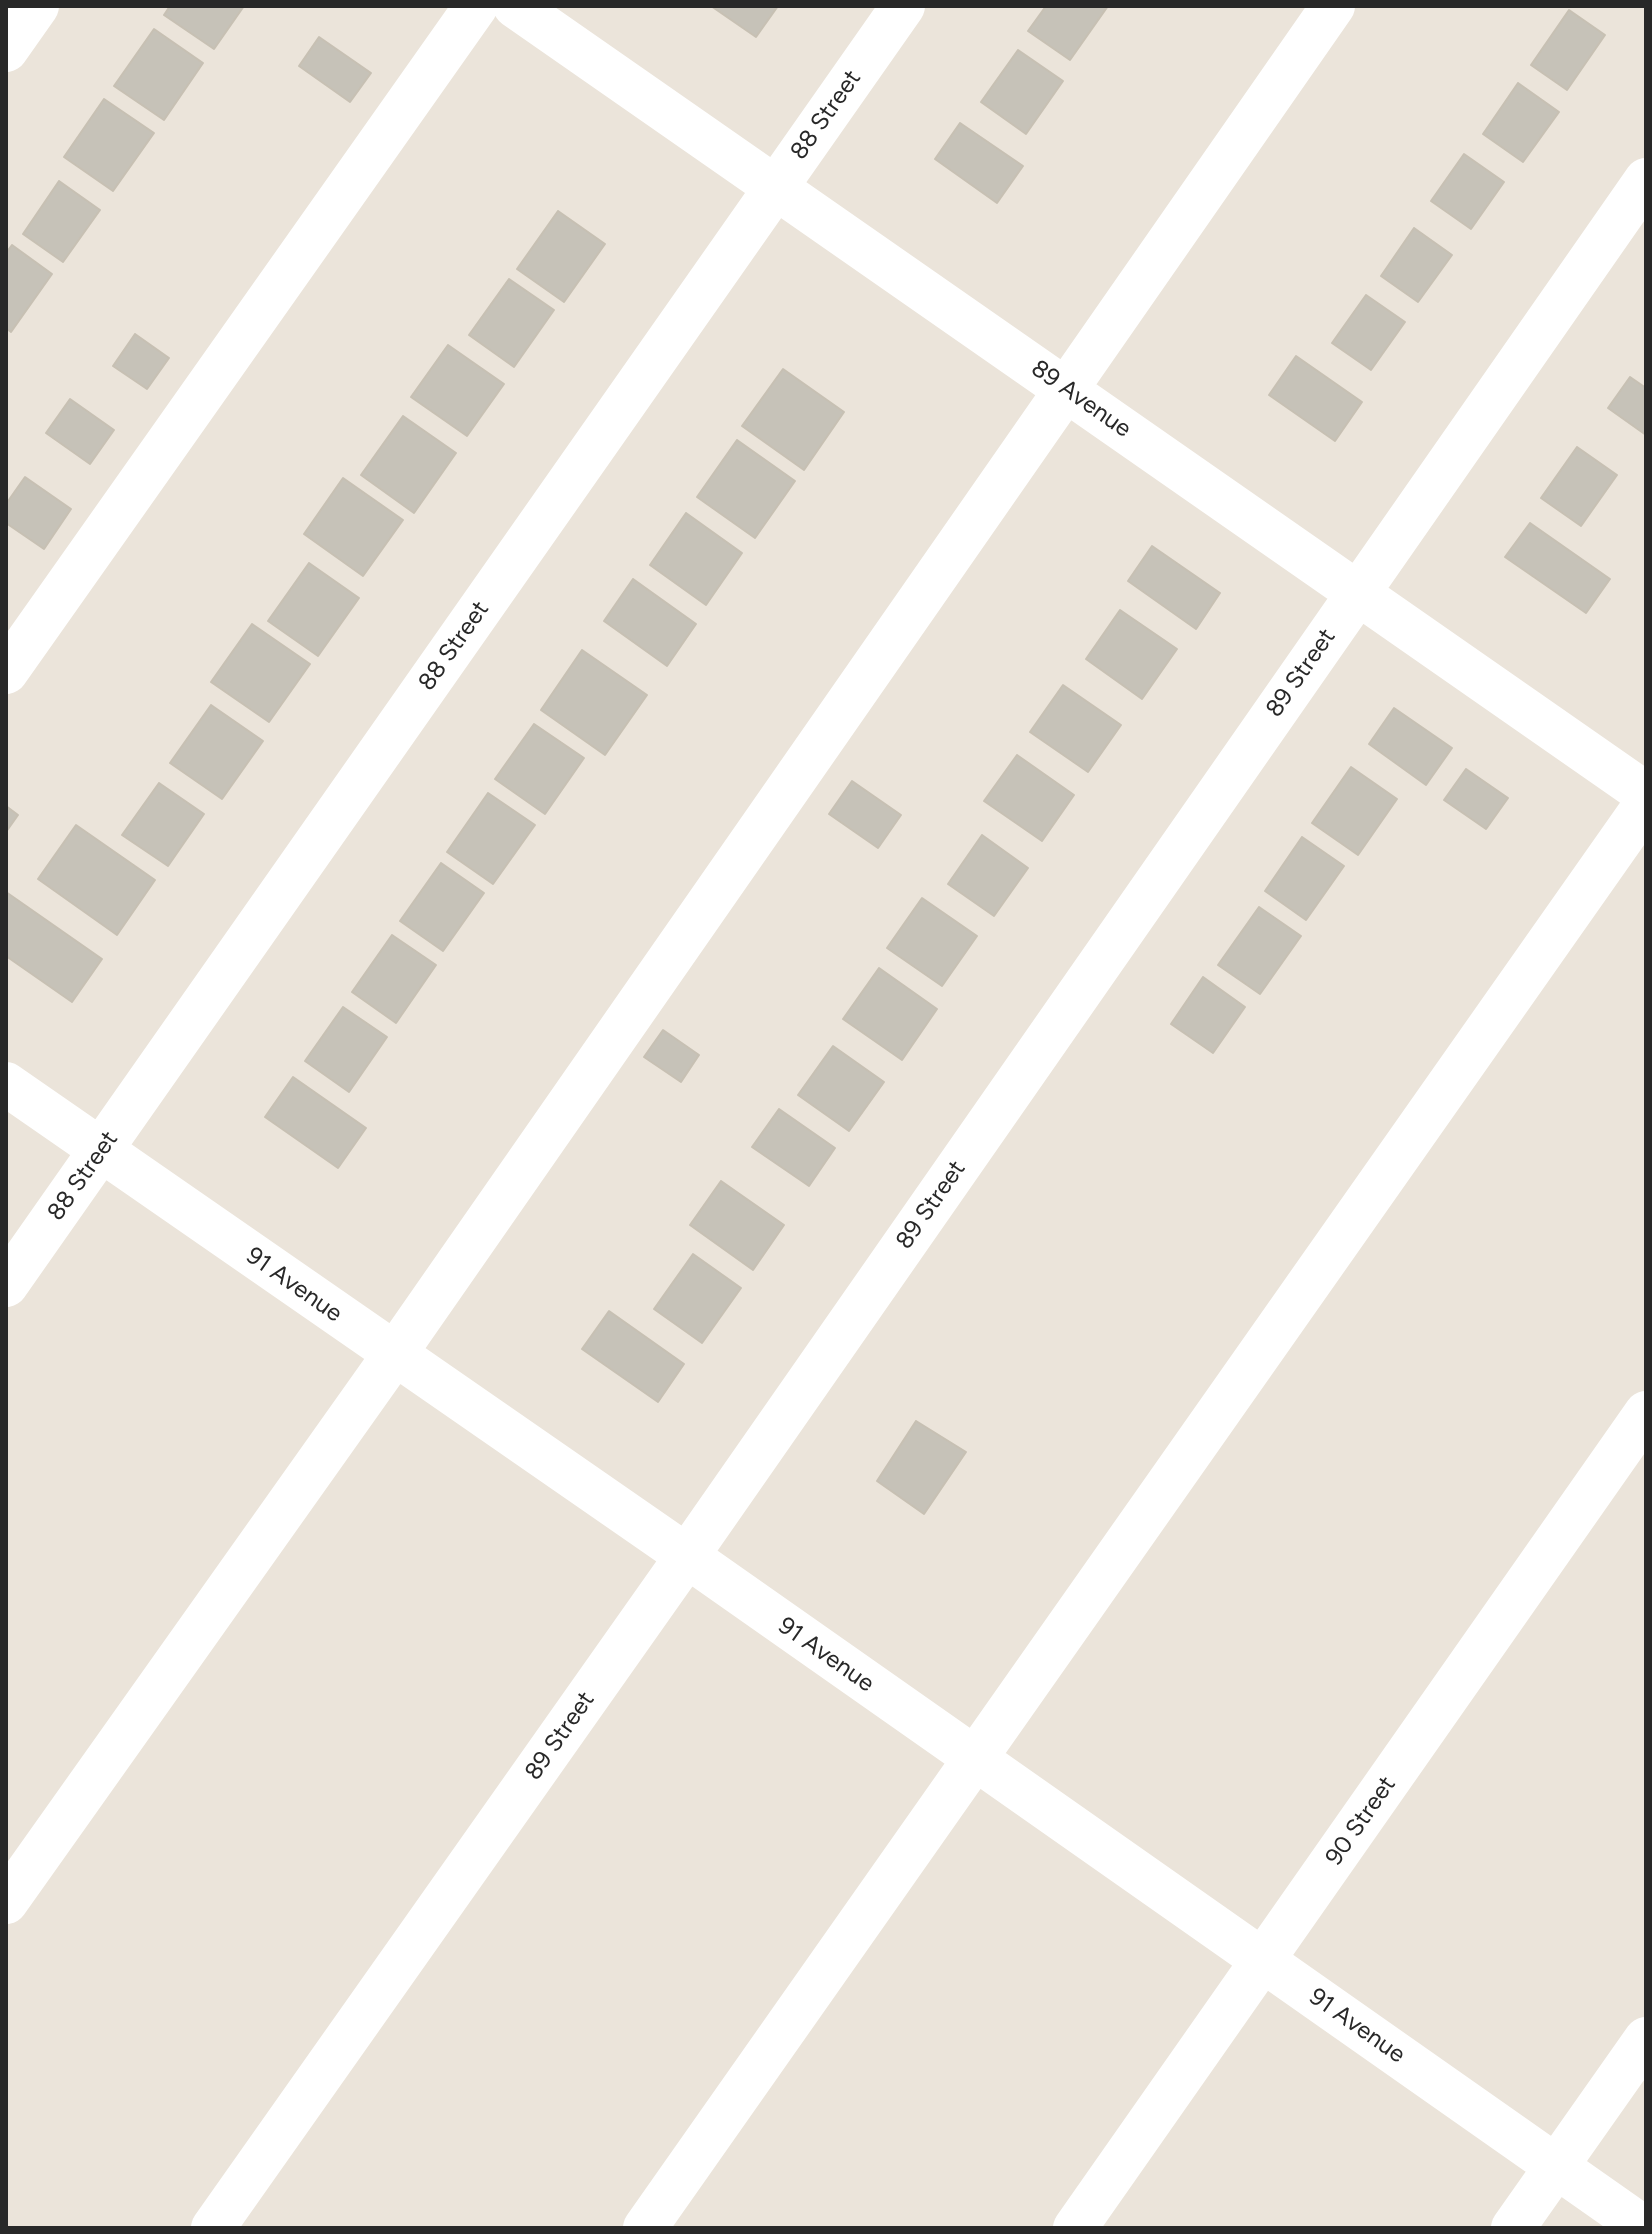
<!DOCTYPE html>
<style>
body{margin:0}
#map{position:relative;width:1652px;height:2234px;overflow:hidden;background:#ebe4da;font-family:Figtree,sans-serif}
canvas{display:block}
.frame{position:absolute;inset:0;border:8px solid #282828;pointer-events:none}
</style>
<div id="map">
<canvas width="1652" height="2234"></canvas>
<div class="frame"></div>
</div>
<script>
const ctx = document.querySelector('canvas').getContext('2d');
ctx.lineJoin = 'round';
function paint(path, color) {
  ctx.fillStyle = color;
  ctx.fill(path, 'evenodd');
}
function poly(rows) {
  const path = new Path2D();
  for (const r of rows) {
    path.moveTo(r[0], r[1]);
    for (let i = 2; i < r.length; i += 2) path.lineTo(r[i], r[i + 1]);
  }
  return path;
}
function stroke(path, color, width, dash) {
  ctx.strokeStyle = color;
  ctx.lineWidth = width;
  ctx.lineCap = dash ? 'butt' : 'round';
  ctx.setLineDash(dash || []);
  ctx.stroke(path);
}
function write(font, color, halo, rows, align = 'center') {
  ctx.font = font + ' Figtree,sans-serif';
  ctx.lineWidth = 6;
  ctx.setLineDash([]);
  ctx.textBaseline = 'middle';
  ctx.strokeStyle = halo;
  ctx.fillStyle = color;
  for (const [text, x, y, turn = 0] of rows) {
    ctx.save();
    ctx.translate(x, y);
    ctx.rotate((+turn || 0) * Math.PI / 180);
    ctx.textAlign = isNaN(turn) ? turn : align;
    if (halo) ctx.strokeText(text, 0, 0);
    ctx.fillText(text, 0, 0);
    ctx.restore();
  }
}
const building = poly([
 [170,6,244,6,214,49,164,15,170,6],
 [711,6,778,6,756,37,711,6],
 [1046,6,1108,6,1070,60,1028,31,1046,6],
 [1569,10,1605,35,1567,90,1531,65,1569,10],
 [154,29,203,63,164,120,114,86,154,29],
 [319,37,371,73,350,102,299,66,319,37],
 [1018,50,1063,81,1026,134,981,102,1018,50],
 [1518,83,1559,112,1523,162,1483,134,1518,83],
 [104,99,154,133,113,191,64,157,104,99],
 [960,123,1023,166,997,203,935,159,960,123],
 [1464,154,1504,182,1471,229,1431,201,1464,154],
 [59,181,100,210,63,262,23,234,59,181],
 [558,211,605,244,564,302,517,269,558,211],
 [1414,228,1452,255,1418,302,1381,276,1414,228],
 [12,245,52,274,11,332,6,328,6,253,12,245],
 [509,279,554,310,514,367,469,335,509,279],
 [1366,295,1405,322,1371,370,1332,343,1366,295],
 [135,334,169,358,147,389,113,366,135,334],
 [448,345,504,384,467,436,411,397,448,345],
 [1296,356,1362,402,1335,441,1269,395,1296,356],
 [783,369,844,412,804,470,742,426,783,369],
 [1630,377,1646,388,1646,435,1608,408,1630,377],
 [70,399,114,430,90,464,46,433,70,399],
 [403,416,456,453,414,513,361,475,403,416],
 [737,440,795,481,755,538,697,497,737,440],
 [1577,447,1617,475,1581,526,1541,498,1577,447],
 [25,477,71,509,44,549,6,523,6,504,25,477],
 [343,478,403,520,363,576,304,534,343,478],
 [686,513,742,553,706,605,650,565,686,513],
 [1530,523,1610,579,1586,613,1505,557,1530,523],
 [1152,546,1220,593,1196,629,1128,581,1152,546],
 [309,563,359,598,318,656,268,621,309,563],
 [633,579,696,624,667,666,604,621,633,579],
 [1120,610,1177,649,1142,699,1086,659,1120,610],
 [252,624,310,664,269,722,211,682,252,624],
 [582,650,647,695,605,755,541,710,582,650],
 [1063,685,1121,725,1088,772,1030,732,1063,685],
 [211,705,263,741,222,799,170,763,211,705],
 [1394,708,1452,748,1426,785,1369,744,1394,708],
 [534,724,584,758,545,814,495,779,534,724],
 [1017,755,1074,795,1042,841,984,801,1017,755],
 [1351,767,1397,799,1358,855,1312,823,1351,767],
 [1466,769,1508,798,1486,829,1444,800,1466,769],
 [852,781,901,815,878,848,829,814,852,781],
 [159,783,204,814,168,866,122,835,159,783],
 [488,793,535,825,493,884,447,852,488,793],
 [6,806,18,815,6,832,6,806],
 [76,825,155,880,117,935,38,879,76,825],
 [982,835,1028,868,994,916,948,884,982,835],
 [1302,837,1344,866,1306,920,1265,891,1302,837],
 [441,863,484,893,443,951,400,921,441,863],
 [6,892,102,959,72,1002,6,956,6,892],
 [922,898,977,936,942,986,887,948,922,898],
 [1259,907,1301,936,1260,994,1218,965,1259,907],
 [392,935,436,965,396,1023,352,992,392,935],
 [879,968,937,1009,902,1060,843,1019,879,968],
 [1203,977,1245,1007,1213,1053,1171,1024,1203,977],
 [343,1007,387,1037,349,1092,305,1061,343,1007],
 [663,1030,699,1055,681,1082,644,1057,663,1030],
 [833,1046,884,1082,849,1131,798,1095,833,1046],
 [293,1077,366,1128,338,1168,265,1117,293,1077],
 [779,1109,835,1148,809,1186,752,1147,779,1109],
 [721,1181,784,1225,753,1270,690,1225,721,1181],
 [693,1254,741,1288,702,1343,654,1309,693,1254],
 [609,1311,684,1364,658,1402,582,1349,609,1311],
 [916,1421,966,1452,924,1514,877,1481,916,1421]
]);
paint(building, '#c6c2b8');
stroke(building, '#c7c0b3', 2);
stroke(poly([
 [515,6,1646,794],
 [6,50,37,6],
 [6,672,476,6],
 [6,1084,687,1556,1644,2228],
 [6,1285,903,6],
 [6,1902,394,1355,1333,6],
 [213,2228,687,1556,1646,180],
 [645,2228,1646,804],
 [1075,2228,1646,1413],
 [1513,2228,1646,2039]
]), '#fff', 44);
write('24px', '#282828', '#fff', [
 ["88 Street",826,115,-55],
 ["89 Avenue",1081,399,35],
 ["88 Street",454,646,-55],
 ["89 Street",1301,673,-55],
 ["88 Street",83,1176,-55],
 ["89 Street",931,1205,-55],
 ["91 Avenue",294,1285,35],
 ["91 Avenue",826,1655,35],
 ["89 Street",560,1736,-55],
 ["90 Street",1361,1821,-55],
 ["91 Avenue",1357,2026,35]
]);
</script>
